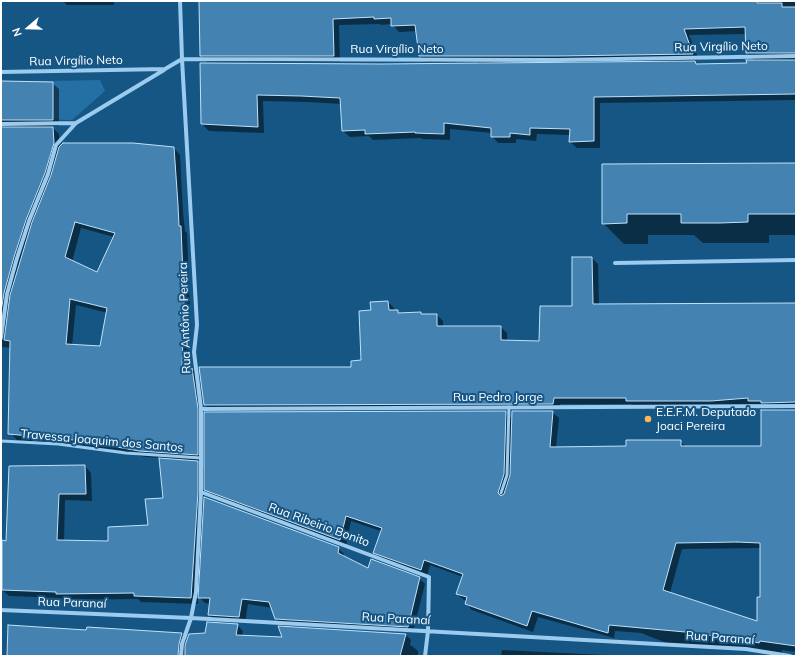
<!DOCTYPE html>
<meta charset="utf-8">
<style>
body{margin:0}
#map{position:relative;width:797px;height:657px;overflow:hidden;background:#165685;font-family:Mulish,sans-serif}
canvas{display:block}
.frame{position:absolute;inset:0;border:2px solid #fff;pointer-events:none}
.north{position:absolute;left:8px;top:8px;width:40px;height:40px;-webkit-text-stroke:3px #165685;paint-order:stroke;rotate:250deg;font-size:11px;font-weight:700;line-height:16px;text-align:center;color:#fff}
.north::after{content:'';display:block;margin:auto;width:14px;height:18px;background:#fff;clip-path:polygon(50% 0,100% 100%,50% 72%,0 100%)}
</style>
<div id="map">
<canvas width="797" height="657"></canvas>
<div class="frame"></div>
<div class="north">N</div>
</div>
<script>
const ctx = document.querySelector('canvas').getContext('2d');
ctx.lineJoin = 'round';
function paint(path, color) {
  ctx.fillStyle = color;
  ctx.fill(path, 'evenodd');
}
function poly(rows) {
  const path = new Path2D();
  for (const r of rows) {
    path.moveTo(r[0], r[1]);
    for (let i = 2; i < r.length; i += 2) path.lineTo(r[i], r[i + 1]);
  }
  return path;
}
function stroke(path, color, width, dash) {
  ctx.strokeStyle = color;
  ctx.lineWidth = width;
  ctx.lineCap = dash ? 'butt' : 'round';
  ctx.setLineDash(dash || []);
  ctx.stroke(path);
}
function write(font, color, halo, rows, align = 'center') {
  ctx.font = font + ' Mulish,sans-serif';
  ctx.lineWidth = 4;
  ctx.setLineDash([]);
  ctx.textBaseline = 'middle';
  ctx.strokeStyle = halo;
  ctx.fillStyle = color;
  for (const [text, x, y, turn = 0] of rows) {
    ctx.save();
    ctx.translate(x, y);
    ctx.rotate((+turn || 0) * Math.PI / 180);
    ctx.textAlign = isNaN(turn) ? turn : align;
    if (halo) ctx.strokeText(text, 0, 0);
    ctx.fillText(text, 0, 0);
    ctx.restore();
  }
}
paint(poly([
 [100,80,105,91,72,120,1,119,1,82]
]), '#246fa3');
paint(poly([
 [63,1,114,1,114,5,67,5],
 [200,1,796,1,796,100,600,103,600,148,577,148,570,142,570,135,537,134,536,141,516,139,516,143,498,143,492,136,492,133,450,129,450,140,422,139,421,138,373,140,369,136,350,137,343,131,342,104,308,102,263,101,264,133,209,131,202,124,201,64,478,64,478,62,426,62,420,56,417,31,399,32,392,24,381,25,380,24,339,25,340,62,207,62,201,55],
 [746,34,747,53,755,61,748,64,698,65,693,60,699,60,689,35],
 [1,83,52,83,59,89,59,126,51,126,59,134,59,148,174,148,180,155,183,212,185,231,187,233,190,310,188,369,192,369,198,375,203,416,203,461,195,460,206,470,505,412,513,419,552,412,559,418,556,448,627,447,680,441,686,447,762,447,796,410,796,652,782,650,782,653,708,648,677,647,641,633,615,631,614,638,538,617,533,632,472,610,466,604,467,601,464,600,457,594,463,577,430,565,427,576,381,558,375,552,381,531,351,521,346,546,212,495,204,487,204,498,338,548,344,554,344,557,369,569,419,578,425,584,413,632,282,625,276,619,272,608,248,604,245,623,215,621,209,615,210,604,205,603,198,596,198,604,141,602,138,599,63,600,61,598,9,596,2,590,7,542,85,466,91,473,92,501,65,500,64,541,109,542,149,526,164,499,160,458,146,457,124,453,121,450,17,440,11,433,14,348,1,347,1,343,3,343,1,341],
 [81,228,114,237,97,273,72,262],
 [76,305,108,313,101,347,72,346],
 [761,548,761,598,758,623,670,593,682,549],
 [796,164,796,235,769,235,769,243,703,243,694,235,648,235,648,244,624,244,603,223,603,165],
 [573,258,592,258,598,264,599,305,796,304,796,408,768,408,766,407,755,407,753,404,718,406,633,406,631,404,560,404,559,409,211,411,205,405,201,368,352,368,362,361,372,311,388,302,394,308,394,311,397,311,400,314,421,313,422,315,437,315,443,321,443,327,501,327,507,333,507,341,540,342,573,307],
 [237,625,243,631,242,636,283,638,405,634,411,640,410,645,412,646,418,651,418,656,185,656,186,644,183,656,8,656,87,631,182,634,188,640],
 [502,650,605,655,606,656,501,656]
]), '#0007');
const building = poly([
 [199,1,757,1,757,3,782,3,782,7,796,7,796,53,746,53,745,27,684,29,693,54,558,56,419,56,415,25,391,26,391,18,374,19,374,17,333,19,334,56,200,56,199,1],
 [746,60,796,60,796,94,594,97,594,141,569,142,570,129,530,128,530,135,510,133,510,137,491,137,491,128,444,123,444,134,415,133,415,132,365,134,365,130,342,131,340,98,301,96,257,95,258,127,201,124,200,63,382,64,695,61,696,64,747,63,746,60],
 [1,81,53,82,53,120,1,120,1,81],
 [1,127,53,127,54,143,45,173,26,220,14,257,4,293,1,312,1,127],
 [63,143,133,143,174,147,178,205,179,226,181,226,184,303,182,368,192,368,198,409,198,455,139,451,117,447,117,444,8,434,10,341,4,340,10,295,32,222,51,175,59,147,63,143],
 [75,222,115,233,97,272,65,257,75,222],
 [70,299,107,308,100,346,66,344,70,299],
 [796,163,796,214,748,214,748,222,720,223,681,223,681,214,627,214,627,223,602,224,602,164,796,163],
 [572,257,592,257,593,304,796,303,796,402,761,403,761,401,748,401,748,398,711,401,626,401,626,398,554,398,553,404,204,405,199,367,351,367,351,361,361,360,359,311,371,310,370,302,388,301,389,310,398,310,398,313,421,312,421,314,437,314,437,326,501,326,501,340,539,341,540,306,572,306,572,257],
 [761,410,796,410,796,646,760,641,759,643,725,635,725,638,696,633,609,625,608,633,532,611,527,626,465,604,467,597,456,594,463,574,424,560,421,570,373,553,382,528,346,516,340,540,204,490,204,412,506,411,504,474,498,493,501,496,504,494,510,475,512,411,553,411,550,447,626,446,626,440,681,440,681,446,761,446,761,410],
 [737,542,760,543,760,597,757,597,757,621,663,590,676,543,737,542],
 [159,458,198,461,198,492,191,598,134,596,134,593,56,594,56,592,2,590,2,540,6,541,9,466,85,465,86,494,59,494,57,540,108,541,108,527,148,525,145,499,163,498,159,458],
 [204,497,339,547,338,553,368,568,371,559,420,577,408,627,275,619,269,602,242,599,239,617,208,615,210,598,198,598,204,497],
 [207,622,238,624,236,635,282,637,278,626,406,634,400,656,185,656,185,645,189,634,205,633,207,622],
 [8,625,86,630,87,627,182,633,179,644,178,656,7,656,8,625]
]);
paint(building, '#4382b1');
stroke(building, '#c0e2fa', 1);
stroke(poly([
 [1,441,58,444,126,453,201,458],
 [501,493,507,475,509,407]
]), '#9bcbee', 3);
stroke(poly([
 [180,1,182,59,197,325,194,352,201,409,201,492,196,592,191,618,182,644,181,656],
 [1,72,165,69,182,59,558,60,796,56],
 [1,124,76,123],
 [615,263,796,260],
 [1,338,7,294,17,258,29,221,48,174,56,145,76,123,164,70],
 [201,409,796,406],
 [201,492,429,577,428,631,425,656],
 [1,610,191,618,746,649,790,656]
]), '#9bcbee', 4);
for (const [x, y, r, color] of [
 [648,419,4,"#ffb857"]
]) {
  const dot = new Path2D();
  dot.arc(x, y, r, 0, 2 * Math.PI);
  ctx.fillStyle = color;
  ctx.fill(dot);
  stroke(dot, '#165685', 1.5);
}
write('12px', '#fff', '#165685', [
 ["Rua Virgílio Neto",721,47,-1],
 ["Rua Virgílio Neto",397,49],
 ["Rua Virgílio Neto",76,61,-1],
 ["Rua Antônio Pereira",185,318,-92],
 ["Rua Pedro Jorge",498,397],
 ["Travessa Joaquim dos Santos",102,441,5],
 ["Rua Ribeirio Bonito",319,525,20],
 ["Rua Paranaí",72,603,2],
 ["Rua Paranaí",396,619,3],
 ["Rua Paranaí",720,638,4]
]);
write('12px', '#fff', '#165685', [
 ["E.E.F.M. Deputado",656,412],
 ["Joaci Pereira",656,426]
], 'left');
</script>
